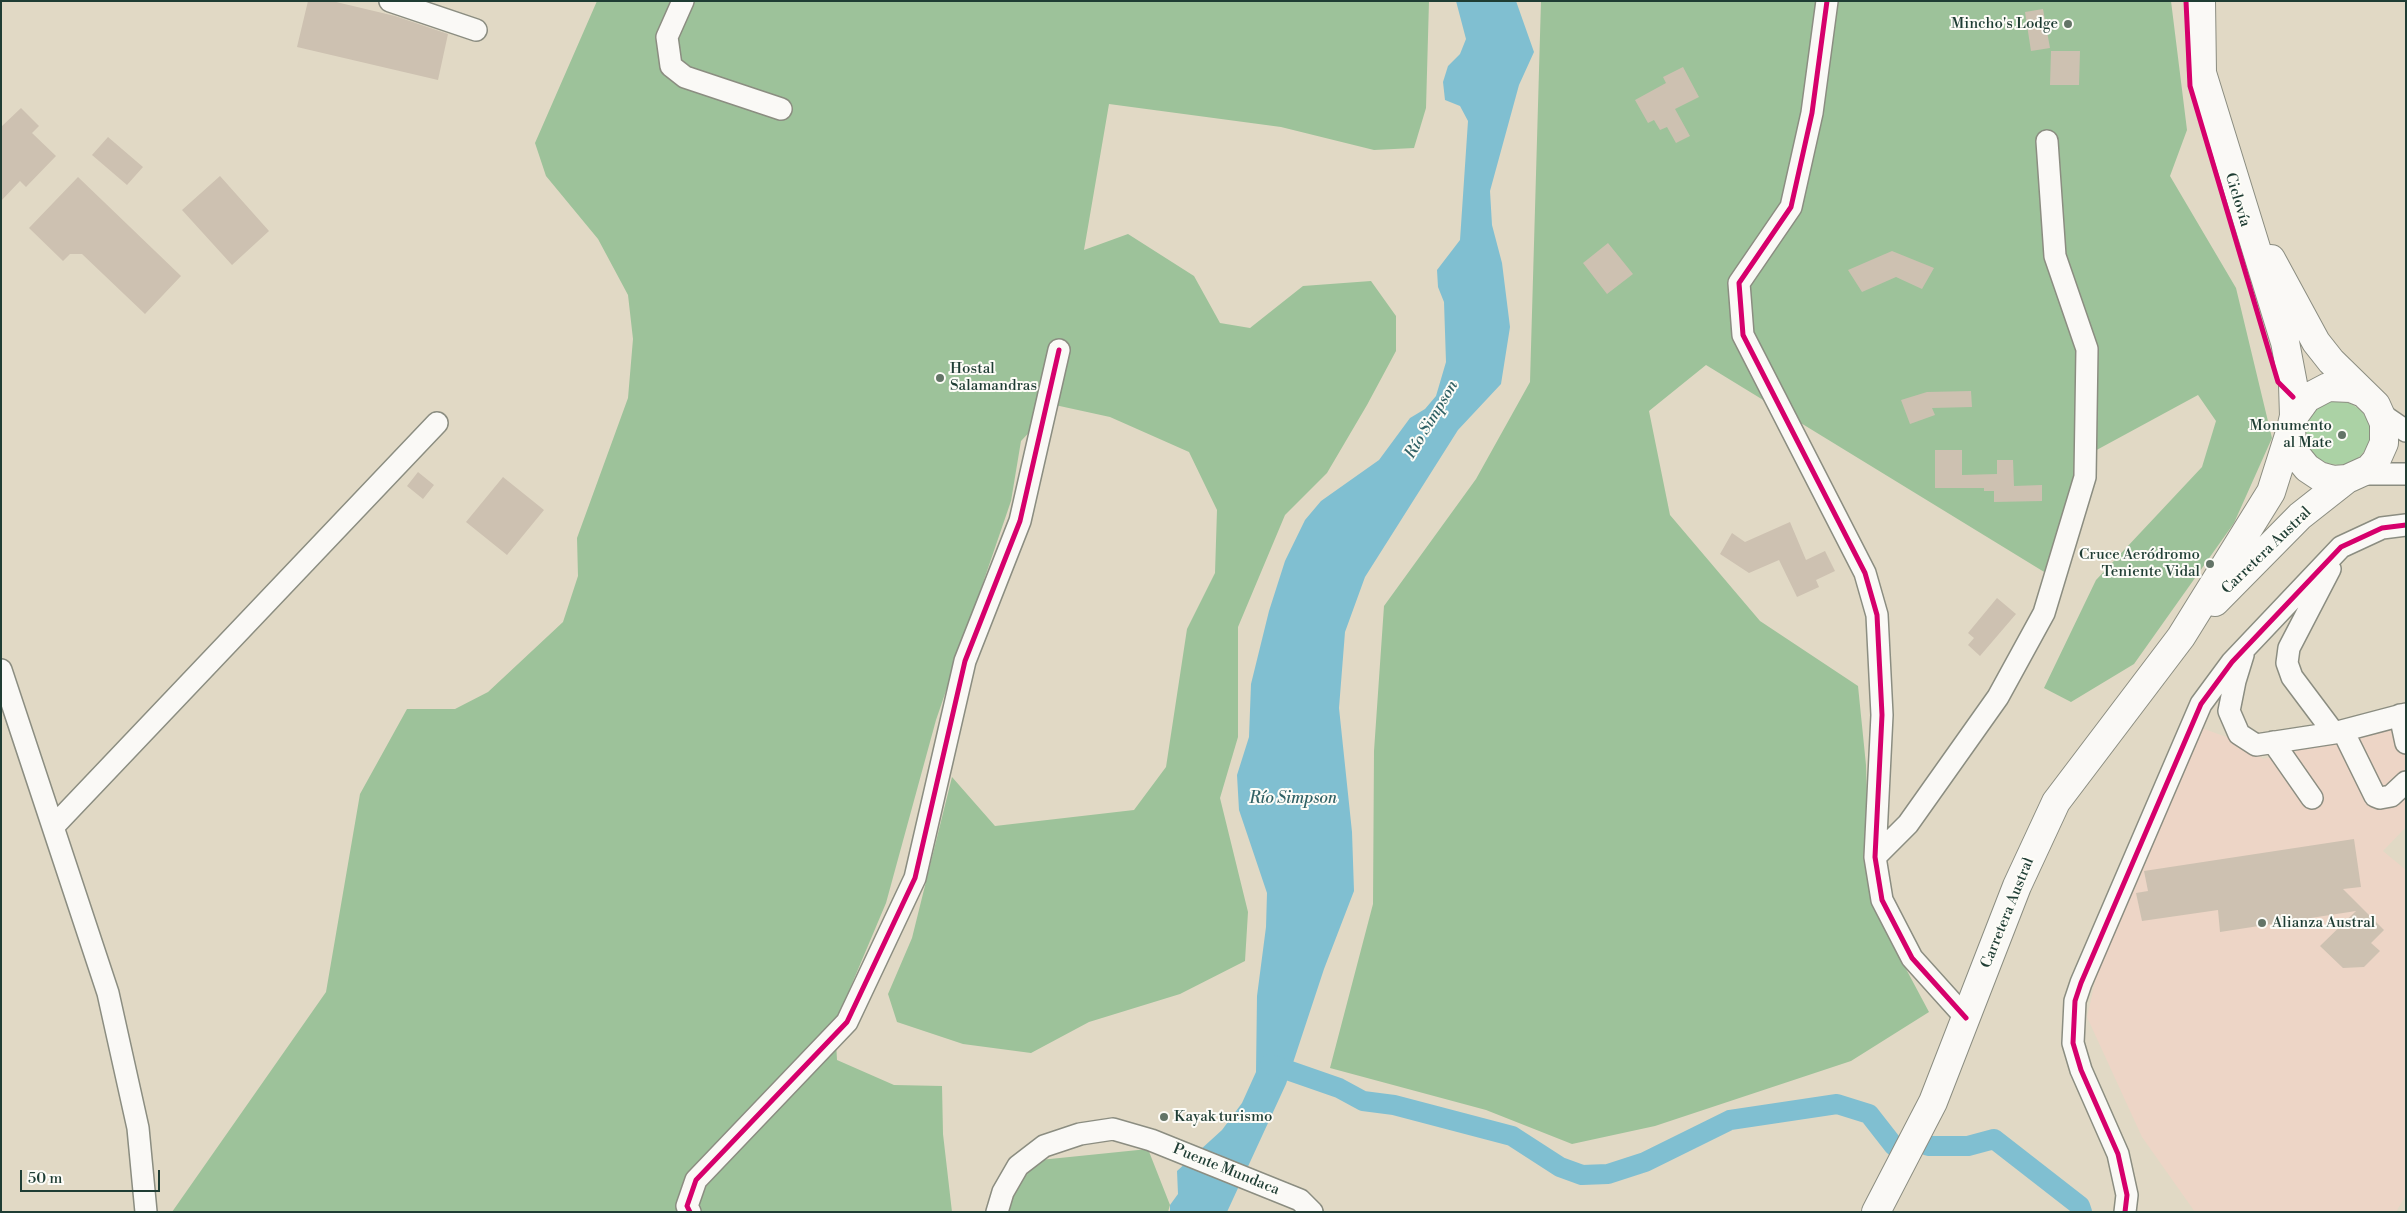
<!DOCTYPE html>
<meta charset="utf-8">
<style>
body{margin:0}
#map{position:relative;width:2407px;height:1213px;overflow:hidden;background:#e1d9c5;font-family:"Libre Bodoni",serif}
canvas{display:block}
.frame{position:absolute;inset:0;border:2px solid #1f3d34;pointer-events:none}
.scale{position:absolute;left:20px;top:1170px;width:140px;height:22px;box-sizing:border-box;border:2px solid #1f3d34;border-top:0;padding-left:6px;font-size:15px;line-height:18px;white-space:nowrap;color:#1f3d34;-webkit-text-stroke:4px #fdfcf7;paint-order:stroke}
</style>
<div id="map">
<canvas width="2407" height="1213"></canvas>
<div class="frame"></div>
<div class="scale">50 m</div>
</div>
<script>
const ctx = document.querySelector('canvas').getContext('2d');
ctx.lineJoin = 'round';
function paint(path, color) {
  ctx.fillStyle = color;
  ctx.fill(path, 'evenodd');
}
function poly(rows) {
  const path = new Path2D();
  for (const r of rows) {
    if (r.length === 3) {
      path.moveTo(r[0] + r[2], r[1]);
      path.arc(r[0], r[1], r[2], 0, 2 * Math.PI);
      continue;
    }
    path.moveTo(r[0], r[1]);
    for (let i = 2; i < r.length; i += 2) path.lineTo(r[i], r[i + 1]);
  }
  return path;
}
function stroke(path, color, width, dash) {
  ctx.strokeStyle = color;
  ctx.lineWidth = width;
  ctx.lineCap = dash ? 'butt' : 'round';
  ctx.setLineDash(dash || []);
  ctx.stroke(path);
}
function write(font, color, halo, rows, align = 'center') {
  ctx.font = font + ' "Libre Bodoni",serif';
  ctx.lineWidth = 4;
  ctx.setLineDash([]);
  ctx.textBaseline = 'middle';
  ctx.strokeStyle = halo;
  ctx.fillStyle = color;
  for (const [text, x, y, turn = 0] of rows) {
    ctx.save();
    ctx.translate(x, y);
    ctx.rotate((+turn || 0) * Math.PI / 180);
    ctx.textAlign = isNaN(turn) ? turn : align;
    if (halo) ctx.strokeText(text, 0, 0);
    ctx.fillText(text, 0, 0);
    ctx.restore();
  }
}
paint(poly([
 [2406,724,2406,827,2383,851,2406,870,2406,1195,2396,1212,2195,1212,2142,1137,2087,1017,2096,977,2196,726,2243,743,2263,759]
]), '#edd5c6');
paint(poly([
 [2338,433,32]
]), '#abd2a5');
paint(poly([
 [597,1,1429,1,1426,108,1414,148,1374,150,1281,127,1109,104,1084,250,1128,234,1194,276,1220,323,1250,328,1303,286,1371,281,1396,316,1396,351,1367,405,1327,473,1285,515,1238,627,1238,737,1220,798,1248,912,1245,961,1180,994,1089,1022,1031,1053,963,1044,897,1022,888,994,912,938,952,777,995,826,1134,810,1166,767,1187,629,1215,573,1217,510,1189,452,1110,417,1055,405,1021,441,1011,501,936,720,886,903,835,1024,837,1060,894,1085,942,1086,943,1134,952,1212,172,1212,326,992,360,794,407,709,455,709,488,692,563,622,578,576,577,538,628,398,633,339,628,295,598,239,546,176,535,143],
 [1541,1,2171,1,2187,130,2170,176,2236,288,2272,438,2234,523,2134,664,2071,702,2044,688,2096,580,2202,467,2216,421,2198,395,2080,459,2054,578,1706,365,1649,411,1670,515,1760,621,1858,686,1866,765,1869,866,1882,924,1929,1012,1851,1061,1655,1126,1572,1144,1486,1110,1330,1068,1373,904,1374,751,1384,606,1476,479,1530,382],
 [1148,1149,1170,1205,1168,1212,990,1212,1040,1160]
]), '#9dc29a');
paint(poly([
 [1456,1,1516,1,1534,52,1519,85,1490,191,1492,225,1502,263,1510,327,1501,384,1458,430,1365,577,1345,632,1339,708,1352,832,1354,891,1324,969,1286,1084,1227,1212,1170,1212,1170,1205,1178,1194,1177,1171,1222,1130,1242,1103,1256,1072,1257,996,1266,927,1267,893,1239,810,1237,775,1249,737,1251,684,1269,611,1285,561,1305,520,1321,501,1379,460,1410,418,1425,409,1436,396,1446,362,1444,302,1438,287,1437,270,1460,240,1468,121,1460,106,1445,100,1443,82,1448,66,1460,54,1466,39]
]), '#80bfd1');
stroke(poly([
 [1270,1064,1339,1088,1363,1101,1394,1105,1512,1136,1560,1167,1582,1175,1608,1174,1645,1162,1730,1120,1837,1104,1869,1114,1894,1146],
 [1928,1146,1968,1146,1994,1139,2080,1206,2082,1212]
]), '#80bfd1', 20);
paint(poly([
 [308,1,332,1,395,16,448,34,438,80,297,47],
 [2043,9,2050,48,2031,51,2025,12],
 [2051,51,2080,51,2079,85,2050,85],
 [1683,67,1699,97,1675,109,1690,136,1676,143,1667,127,1660,130,1654,120,1648,123,1635,100,1666,83,1663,77],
 [21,108,39,126,32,133,56,156,26,187,20,181,1,201,1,127],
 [108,137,143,167,127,185,92,155],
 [220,176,269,231,232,265,182,210],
 [78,177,181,276,145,314,82,254,70,254,63,261,29,228],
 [1608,243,1633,274,1607,294,1583,263],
 [1892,251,1934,268,1922,289,1896,277,1862,292,1848,270],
 [1971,391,1972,407,1932,408,1935,415,1910,424,1901,400,1927,392],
 [1935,450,1962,450,1962,475,1997,474,1997,460,2013,460,2014,486,2042,485,2042,501,1994,502,1994,491,1984,491,1984,488,1935,488],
 [418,472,434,485,423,499,407,486],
 [503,477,544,510,507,555,466,522],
 [1790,522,1806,560,1825,551,1835,571,1816,580,1819,587,1797,597,1779,560,1749,573,1720,554,1732,533,1745,542],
 [1997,598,2016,614,1980,656,1968,645,1974,638,1968,633],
 [2354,839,2361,887,2343,889,2384,930,2371,943,2380,951,2364,967,2343,968,2320,946,2356,911,2220,932,2218,910,2142,921,2136,893,2148,891,2144,871]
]), '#cdc1b1');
const minor = poly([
 [390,1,476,30],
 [683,1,667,37,671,66,685,77,781,109],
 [1827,1,1812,113,1791,207,1739,283,1743,335,1865,573,1877,615,1882,715,1875,857,1882,900,1912,958,1966,1018],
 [2381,414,2406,431],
 [2360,474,2406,474],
 [2330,569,2289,648,2287,663,2292,677,2334,733],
 [2243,655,2235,681,2229,711,2239,734,2256,745,2334,733,2406,714],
 [1,670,108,993,138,1128,146,1212],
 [2400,715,2406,743],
 [2343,731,2375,796,2380,798,2391,796,2406,782],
 [2273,742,2312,798],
 [53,827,437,423],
 [1875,857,1908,824,1998,697,2044,613,2085,477,2087,349,2055,256,2047,141],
 [690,1212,687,1206,696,1180,847,1022,915,878,965,661,1020,521,1059,350],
 [997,1212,1003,1192,1018,1166,1044,1146,1080,1134,1113,1129,1151,1140,1300,1200,1312,1212],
 [2125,1212,2127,1195,2118,1154,2081,1070,2073,1043,2075,1001,2081,983,2201,704,2232,662,2341,547,2382,528,2406,525]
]);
const highway = poly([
 [2294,416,2307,398,2328,387,2351,388,2361,392],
 [2291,429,2292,444,2298,457,2307,468,2319,476,2333,480,2347,479],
 [2215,602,2300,516,2347,479,2369,469,2376,461,2384,443,2384,423,2376,405,2331,361,2316,342,2271,259],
 [1876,1212,1933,1102,2017,886,2056,802,2181,637,2271,492,2291,429,2294,416,2293,384,2285,342,2202,73,2201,1]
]);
stroke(minor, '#8b8d81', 24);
stroke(highway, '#8b8d81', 30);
stroke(minor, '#faf9f6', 21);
stroke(highway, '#faf9f6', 28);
stroke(poly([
 [1827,1,1812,113,1791,207,1739,283,1743,335,1865,573,1877,615,1882,715,1875,857,1882,900,1912,958,1966,1018],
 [2186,1,2190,86,2278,382,2293,397],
 [690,1212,687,1206,696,1180,847,1022,915,878,965,661,1020,521,1059,350],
 [2125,1212,2127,1195,2118,1154,2081,1070,2073,1043,2075,1001,2081,983,2201,704,2232,662,2341,547,2382,528,2406,525]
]), '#d6006c', 5);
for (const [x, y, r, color] of [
 [2068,24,5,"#637467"],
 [940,378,5,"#637467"],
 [2342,435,5,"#637467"],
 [2210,564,5,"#637467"],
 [2262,923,5,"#637467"],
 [1164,1117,5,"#637467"]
]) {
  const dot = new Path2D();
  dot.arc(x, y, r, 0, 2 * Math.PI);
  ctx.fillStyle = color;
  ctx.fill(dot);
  stroke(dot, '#fdfcf7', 2);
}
write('15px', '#1f3d34', '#fdfcf7', [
 ["Mincho's Lodge",2058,24],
 ["Hostal",950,369,"left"],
 ["Salamandras",950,386,"left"],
 ["Monumento",2332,426],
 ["al Mate",2332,443],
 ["Cruce Aeródromo",2200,555],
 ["Teniente Vidal",2200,572],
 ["Alianza Austral",2272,923,"left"],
 ["Kayak turismo",1174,1117,"left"]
], 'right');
write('15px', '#1f3d34', '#fdfcf7', [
 ["Ciclovía",2237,200,73],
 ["Carretera Austral",2267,551,-44],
 ["Carretera Austral",2008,913,-68],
 ["Puente Mundaca",1226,1170,22]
]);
write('italic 16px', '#306165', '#fdfcf7', [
 ["Río Simpson",1432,420,-59],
 ["Río Simpson",1293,799]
]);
</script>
